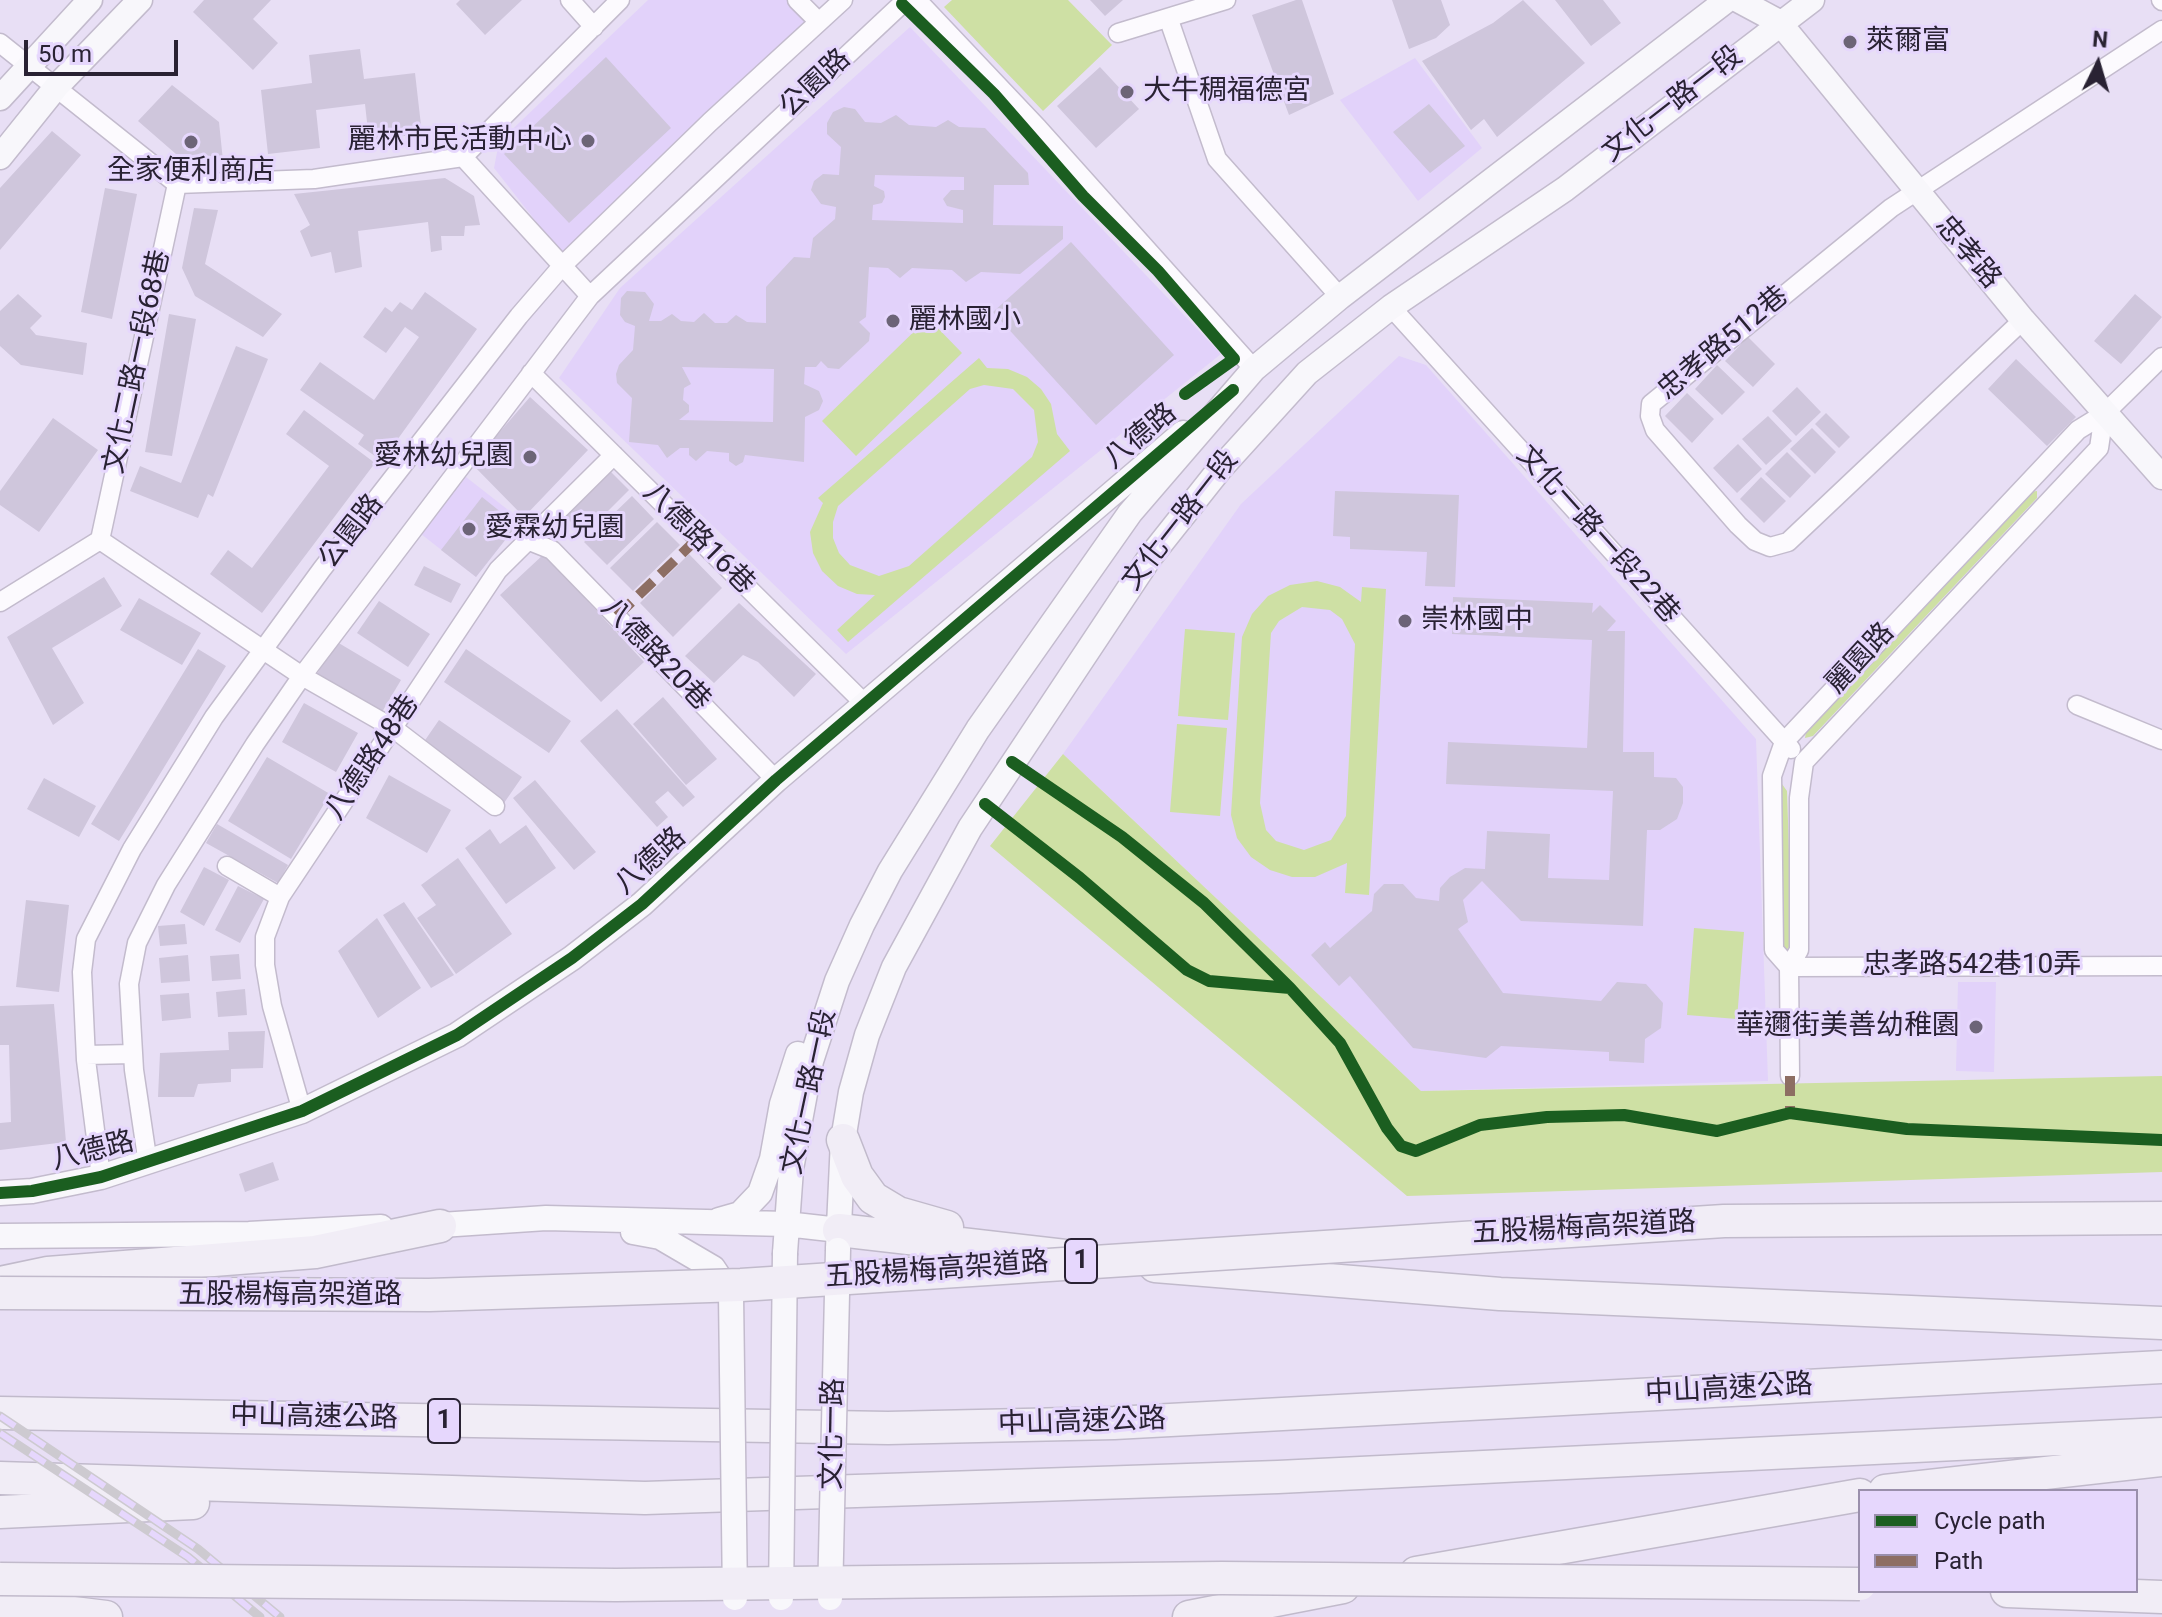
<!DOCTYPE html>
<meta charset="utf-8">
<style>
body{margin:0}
#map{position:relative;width:2162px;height:1617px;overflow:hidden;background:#e8dff5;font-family:Roboto,sans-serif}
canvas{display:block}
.legend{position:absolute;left:1858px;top:1489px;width:280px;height:104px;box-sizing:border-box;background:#e6d7fd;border:2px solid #9a8fac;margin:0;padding:10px 14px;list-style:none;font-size:24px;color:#292233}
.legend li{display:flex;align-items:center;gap:16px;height:40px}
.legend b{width:40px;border:2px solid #9a8fac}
.north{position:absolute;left:2058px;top:24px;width:80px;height:80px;-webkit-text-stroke:6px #e6d7fd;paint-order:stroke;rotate:5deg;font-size:22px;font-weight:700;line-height:32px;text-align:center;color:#292233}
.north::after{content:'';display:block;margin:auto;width:28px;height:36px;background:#292233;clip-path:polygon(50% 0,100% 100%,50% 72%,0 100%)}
.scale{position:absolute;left:24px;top:40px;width:154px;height:36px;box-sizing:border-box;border:4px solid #292233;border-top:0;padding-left:10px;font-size:24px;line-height:28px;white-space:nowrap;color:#292233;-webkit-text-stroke:6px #e6d7fd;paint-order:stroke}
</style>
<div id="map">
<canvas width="2162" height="1617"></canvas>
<ul class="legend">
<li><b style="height:10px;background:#1b5e20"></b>Cycle path</li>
<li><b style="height:10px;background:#8d6e63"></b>Path</li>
</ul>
<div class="north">N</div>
<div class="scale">50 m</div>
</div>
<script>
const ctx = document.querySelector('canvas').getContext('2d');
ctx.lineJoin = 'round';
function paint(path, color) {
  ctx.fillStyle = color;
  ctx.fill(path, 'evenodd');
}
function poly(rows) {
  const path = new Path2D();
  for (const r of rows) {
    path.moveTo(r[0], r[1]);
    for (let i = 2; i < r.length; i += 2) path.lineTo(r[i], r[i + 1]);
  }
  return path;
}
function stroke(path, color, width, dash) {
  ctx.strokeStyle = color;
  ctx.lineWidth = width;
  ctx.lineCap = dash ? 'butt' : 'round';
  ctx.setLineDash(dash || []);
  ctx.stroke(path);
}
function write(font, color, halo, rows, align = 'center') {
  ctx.font = font + ' Roboto,"Noto Sans TC",sans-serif';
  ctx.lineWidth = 6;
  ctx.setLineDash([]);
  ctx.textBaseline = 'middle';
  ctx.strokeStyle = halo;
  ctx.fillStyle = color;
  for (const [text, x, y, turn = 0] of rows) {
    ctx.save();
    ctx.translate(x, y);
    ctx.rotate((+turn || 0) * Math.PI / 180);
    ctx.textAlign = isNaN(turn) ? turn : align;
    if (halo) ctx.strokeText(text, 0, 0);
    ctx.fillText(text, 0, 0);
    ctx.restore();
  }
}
paint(poly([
 [648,0,793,0,814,18,563,256,494,168,499,142],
 [910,27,1221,354,846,654,559,378,620,288],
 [1415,58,1482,148,1418,201,1340,100],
 [1399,356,1426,365,1756,739,1768,1081,1421,1091,1063,754,1241,504],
 [466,477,521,520,476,577,421,534],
 [1958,982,1996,982,1994,1072,1956,1071]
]), '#e2d2fa');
paint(poly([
 [952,0,1068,0,1112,45,1043,111,944,7],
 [928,318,962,353,856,456,822,421],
 [979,358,987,368,1008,369,1027,377,1041,389,1051,404,1057,434,1070,451,848,642,837,630,875,595,857,594,838,586,822,571,813,553,810,532,823,503,818,498],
 [984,385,1013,389,1034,410,1038,442,1032,457,909,566,879,576,850,565,839,553,833,538,833,522,838,506,970,389],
 [2037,491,2037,498,1813,736,1805,738,1806,732,2030,492],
 [1317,581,1340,587,1361,602,1362,587,1386,589,1369,895,1345,893,1347,863,1315,877,1292,877,1270,870,1251,857,1237,838,1231,815,1242,637,1252,614,1268,596,1290,585],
 [1302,607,1330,610,1342,619,1355,644,1346,816,1331,840,1304,850,1276,841,1266,830,1260,803,1271,633,1279,621],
 [1185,629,1235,633,1228,720,1178,716],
 [1177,724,1227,728,1220,816,1170,812],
 [1063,754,1421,1091,2162,1076,2162,1172,1407,1196,990,846],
 [1782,784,1787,791,1792,943,1786,951,1781,942,1778,786],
 [1694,928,1744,932,1737,1019,1687,1015]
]), '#cee0a4');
paint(poly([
 [204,0,271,0,253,19,278,43,253,70,193,12],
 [460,0,522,0,485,35,456,4],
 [1090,0,1123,0,1105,16],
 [1296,0,1302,0,1334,94,1289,115,1252,15],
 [1392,0,1441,0,1450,25,1436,38,1409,49],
 [1523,0,1585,63,1497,137,1484,119,1471,130,1422,61,1493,23],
 [1555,0,1603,0,1621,23,1591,46],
 [360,49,364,79,415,73,422,134,369,140,365,104,316,110,320,148,268,154,261,90,312,83,309,55],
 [606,57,671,128,569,223,504,154],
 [1100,67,1139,109,1096,148,1057,106],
 [172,85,219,122,223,161,184,161,138,121],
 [1429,104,1465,146,1430,173,1393,132],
 [844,107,855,109,865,122,881,123,896,115,909,125,936,127,948,120,959,127,985,128,1028,173,1029,185,994,185,993,225,1063,226,1063,239,1020,274,981,272,966,282,952,270,912,268,900,278,888,268,869,267,866,317,859,322,870,333,869,341,839,369,828,368,821,361,816,367,805,367,804,384,819,391,823,401,819,410,805,417,804,462,745,455,743,462,736,466,729,461,729,453,707,451,696,461,689,455,689,448,680,448,667,458,658,445,629,442,632,398,617,383,616,374,619,365,633,350,635,326,625,322,620,315,621,298,627,291,645,292,654,304,649,321,661,321,672,314,681,321,694,322,704,313,715,323,727,323,736,315,747,322,766,323,766,287,794,257,810,258,813,238,835,219,836,207,821,204,811,190,814,181,823,174,839,175,841,147,827,134,827,123,833,112],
 [875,175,964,177,964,190,951,190,943,199,947,206,963,210,963,223,872,220,873,205,882,203,885,197,884,191,874,186],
 [682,367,774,369,773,422,679,420,689,412,689,405,683,400,684,388,691,384],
 [52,131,81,155,0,250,0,188],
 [445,178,474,196,480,225,465,226,464,236,441,236,442,250,431,252,428,222,358,231,362,267,335,273,331,252,311,257,300,231,310,225,294,194],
 [105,188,137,194,112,319,81,312],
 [194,208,218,210,205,264,282,314,263,337,195,296,182,268],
 [1071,242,1174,355,1096,425,993,312],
 [425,292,477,329,382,461,358,444,364,435,300,390,320,362,374,400,419,337,405,327,386,353,363,337,385,307,392,312,400,302,412,310],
 [18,294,42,316,30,328,36,335,87,343,83,375,21,365,0,346,0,311],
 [2135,294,2162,317,2121,364,2094,341],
 [169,314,196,319,172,456,145,452],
 [1748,337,1775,364,1753,387,1725,361],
 [236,346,268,359,213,497,208,494,198,518,130,491,140,466,181,483],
 [2016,359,2076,417,2047,446,1988,389],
 [1717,365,1745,392,1722,415,1695,389],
 [1797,387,1821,412,1796,436,1772,411],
 [1687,393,1714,419,1692,443,1665,416],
 [530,397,588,450,524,517,472,464],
 [304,410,375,463,262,613,210,574,228,550,252,568,329,466,286,434],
 [1826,413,1850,437,1839,448,1815,424],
 [1768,416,1792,441,1766,465,1742,439],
 [53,418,98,450,39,532,0,505,0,491],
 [1812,428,1836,452,1815,474,1790,449],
 [1738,444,1762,469,1737,493,1713,468],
 [1787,452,1811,476,1790,498,1765,474],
 [607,468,629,490,584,535,562,513],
 [1761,477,1786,501,1764,523,1740,499],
 [1335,491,1459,495,1455,587,1425,586,1427,552,1350,549,1350,537,1333,536],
 [632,496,654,519,607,565,584,542],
 [482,497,517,525,476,577,441,550],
 [657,522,680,545,633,591,610,568],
 [544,554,644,662,601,702,500,595],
 [689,554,722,588,673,637,640,603],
 [424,566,461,584,451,603,414,585],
 [104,577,122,606,52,648,84,703,53,725,7,637],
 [1453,597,1593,603,1592,613,1600,605,1616,621,1607,631,1625,631,1623,752,1654,752,1654,777,1676,778,1683,787,1683,803,1677,819,1660,830,1647,830,1643,926,1521,921,1482,881,1463,900,1468,922,1458,929,1503,993,1601,1001,1617,982,1646,984,1663,1003,1661,1028,1645,1039,1644,1063,1609,1061,1609,1052,1501,1046,1486,1058,1413,1048,1350,976,1339,986,1311,955,1325,942,1330,948,1372,911,1374,894,1384,884,1403,884,1416,898,1439,901,1440,888,1450,877,1465,868,1485,869,1487,831,1550,834,1548,878,1609,880,1613,791,1446,784,1448,742,1587,748,1592,640,1452,634],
 [139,598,201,633,182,665,120,630],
 [379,601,430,634,408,667,357,633],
 [739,603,816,674,794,697,758,662,743,655,714,683,685,656],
 [337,642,401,680,382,712,317,674],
 [198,649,226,666,119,841,91,824],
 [466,649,571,721,549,753,444,682],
 [663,697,717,759,686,785,633,724],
 [304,703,358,733,336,772,282,742],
 [617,709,695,797,683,807,668,791,655,802,668,817,657,827,580,741],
 [439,720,522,777,504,803,421,746],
 [267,757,330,794,291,859,228,821],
 [389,775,451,810,427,853,366,818],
 [44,778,96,806,79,837,27,809],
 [535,780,596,852,574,870,513,798],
 [217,824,288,865,278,883,206,843],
 [526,825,556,868,506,904,465,848,490,829,500,844],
 [458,858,512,934,456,974,417,918,436,905,421,885],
 [204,867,229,880,204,926,180,912],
 [238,886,264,899,240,943,215,930],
 [26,900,69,905,59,992,16,987],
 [404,902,454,975,431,988,383,915],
 [377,918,421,988,378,1018,338,951],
 [185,924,187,944,160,946,158,926],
 [239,954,241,979,212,981,210,956],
 [188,955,190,981,161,983,159,958],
 [245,989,247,1015,218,1017,216,992],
 [189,993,191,1018,162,1021,160,995],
 [54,1004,66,1142,0,1150,0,1123,11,1122,9,1045,0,1045,0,1006],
 [265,1031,263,1068,231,1069,231,1082,198,1084,194,1097,158,1097,160,1053,229,1050,228,1032],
 [273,1162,279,1180,245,1192,239,1174]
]), '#cfc6dc');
const street = poly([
 [570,0,594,27],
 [797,0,819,22],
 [917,0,1038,128,1254,369],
 [2161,0,2162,1],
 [1169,20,1217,159,1340,297],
 [1118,33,1226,0],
 [0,43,177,184,314,179,463,157],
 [590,296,463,157,620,0],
 [1391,307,1791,749],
 [2023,320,1788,542,1770,547,1755,541,1738,525,1655,430,1650,416,1651,404,1891,208,2162,30],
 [531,373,865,704],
 [100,540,177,184],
 [527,540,552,550,776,780],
 [0,602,100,540,302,676,393,728,495,806],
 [2077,705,2162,740],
 [227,866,280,897],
 [1789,967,1774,950,1772,776,1784,742,2078,430,2104,414,2162,357],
 [1789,967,2162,966],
 [86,1055,133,1054],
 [1790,1076,1789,967,1799,950,1799,798,1804,762,2099,448,2104,414],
 [302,1111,272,1006,265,965,265,937,280,897,498,570,614,455],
 [148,1164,134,1070,129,984,137,943,166,885,255,744,302,676,590,296,906,0],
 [101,1177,86,1060,82,972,86,939,132,849,214,717,322,569,519,316,563,265,710,122,843,0]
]);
const secondary = poly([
 [1738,0,1779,22,2023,320,2162,477],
 [0,98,90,0],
 [0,157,57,86,140,0],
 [0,1193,32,1191,101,1177,302,1111,457,1035,572,958,642,904,776,780,1183,433],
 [719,1220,740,1214,760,1193,772,1159,782,1104,798,1054],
 [426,1226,546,1218,786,1224,839,1230],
 [633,1232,660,1237,713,1268,731,1295],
 [0,1236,249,1234,381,1227],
 [838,1248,843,1140,851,1092,867,1035,894,967,970,828,1150,557,1219,470,1307,373,1391,307,1565,189,1812,0],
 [785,1253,791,1169,811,1061,837,981,862,925,890,871,978,729,1130,513,1254,369,1340,297,1727,0]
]);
const highway = poly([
 [843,1140,857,1176,873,1198,898,1213,947,1227],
 [839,1230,1065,1256],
 [1155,1266,1500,1294,2162,1323],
 [0,1283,48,1273,315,1252,440,1226],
 [0,1413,888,1428,1114,1423,2162,1367],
 [0,1478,645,1498,1278,1477,2162,1434],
 [1885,1491,2162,1460],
 [0,1512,193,1503],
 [1416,1573,1860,1495],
 [2007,1591,2162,1597],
 [0,1604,106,1617],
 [1189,1617,1343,1587]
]);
stroke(street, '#c3bbcd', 21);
stroke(secondary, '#c3bbcd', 27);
stroke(highway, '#c1bacb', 35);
stroke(street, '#fcfafe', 18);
stroke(secondary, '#f8f7fb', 24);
stroke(highway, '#f1edf6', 32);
const rail = poly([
 [0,1416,198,1549,280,1617],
 [0,1433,188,1557,260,1617]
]);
stroke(rail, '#cdcad0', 9);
stroke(rail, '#e6d7fd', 6, [18]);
const secondaryBridge = poly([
 [731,1295,735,1598],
 [781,1598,785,1253],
 [830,1598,838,1250]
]);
const highwayBridge = poly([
 [0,1293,429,1295,741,1285,1724,1221,2162,1218],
 [0,1579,616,1585,1222,1578,1860,1584]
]);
stroke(secondaryBridge, '#c3bbcd', 27, []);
stroke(highwayBridge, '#c1bacb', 35, []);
stroke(secondaryBridge, '#f8f7fb', 24);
stroke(highwayBridge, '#f1edf6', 32);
stroke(poly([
 [617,616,698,538],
 [1790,1076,1790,1113]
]), '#8d6e63', 10, [20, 10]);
stroke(poly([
 [902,4,994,94,1083,196,1158,271,1234,359,1185,394],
 [1012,762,1122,837,1204,903,1290,988,1340,1043,1387,1128,1401,1146,1416,1151,1480,1125,1547,1117,1624,1115,1717,1131,1790,1113,1907,1129,2162,1140],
 [985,804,1080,878,1187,970,1209,981,1290,988],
 [0,1193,32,1191,101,1177,302,1111,457,1035,572,958,642,904,776,780,1233,390]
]), '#1b5e20', 12);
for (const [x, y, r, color] of [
 [1850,42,8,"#6c6477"],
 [1127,92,8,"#6c6477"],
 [588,141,8,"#6c6477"],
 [191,142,8,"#6c6477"],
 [893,321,8,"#6c6477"],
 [530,457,8,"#6c6477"],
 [469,529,8,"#6c6477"],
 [1405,621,8,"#6c6477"],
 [1976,1027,8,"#6c6477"]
]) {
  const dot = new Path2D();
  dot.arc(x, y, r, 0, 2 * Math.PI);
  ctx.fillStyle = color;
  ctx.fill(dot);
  stroke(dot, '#e6d7fd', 3);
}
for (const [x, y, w] of [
 [1081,1261,32],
 [444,1421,32]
]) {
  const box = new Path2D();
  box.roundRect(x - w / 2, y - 22, w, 44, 6);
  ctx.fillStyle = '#e6d7fd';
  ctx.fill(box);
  stroke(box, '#292233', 2);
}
write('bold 26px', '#292233', null, [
 ["1",1081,1261],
 ["1",444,1421]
]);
write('28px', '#292233', '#e6d7fd', [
 ["萊爾富",1866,42],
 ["大牛稠福德宮",1143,92],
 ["麗林市民活動中心",572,141,"right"],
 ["全家便利商店",191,172,"center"],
 ["麗林國小",909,321],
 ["愛林幼兒園",514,457,"right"],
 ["愛霖幼兒園",485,529],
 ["崇林國中",1421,621],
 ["華邇街美善幼稚園",1960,1027,"right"]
], 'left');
write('28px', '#292233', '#e6d7fd', [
 ["公園路",816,84,-43],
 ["文化一路一段",1673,105,-38],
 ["忠孝路",1967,253,50],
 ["忠孝路512巷",1724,344,-40],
 ["文化二路一段68巷",138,362,-78],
 ["八德路",1141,437,-40],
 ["文化一路一段",1181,521,-52],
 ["公園路",352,532,-52],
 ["文化一路一段22巷",1597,535,48],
 ["八德路16巷",698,539,45],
 ["八德路20巷",655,655,46],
 ["麗園路",1861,659,-47],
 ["八德路48巷",373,758,-56],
 ["八德路",651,862,-42],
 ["忠孝路542巷10弄",1972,966],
 ["文化一路一段",810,1092,-78],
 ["八德路",93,1152,-14],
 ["五股楊梅高架道路",1584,1229,-3],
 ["五股楊梅高架道路",937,1271,-4],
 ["五股楊梅高架道路",290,1296],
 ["中山高速公路",1729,1390,-3],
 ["中山高速公路",314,1418,1],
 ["中山高速公路",1082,1423,-2],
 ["文化一路",834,1434,-89]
]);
</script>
